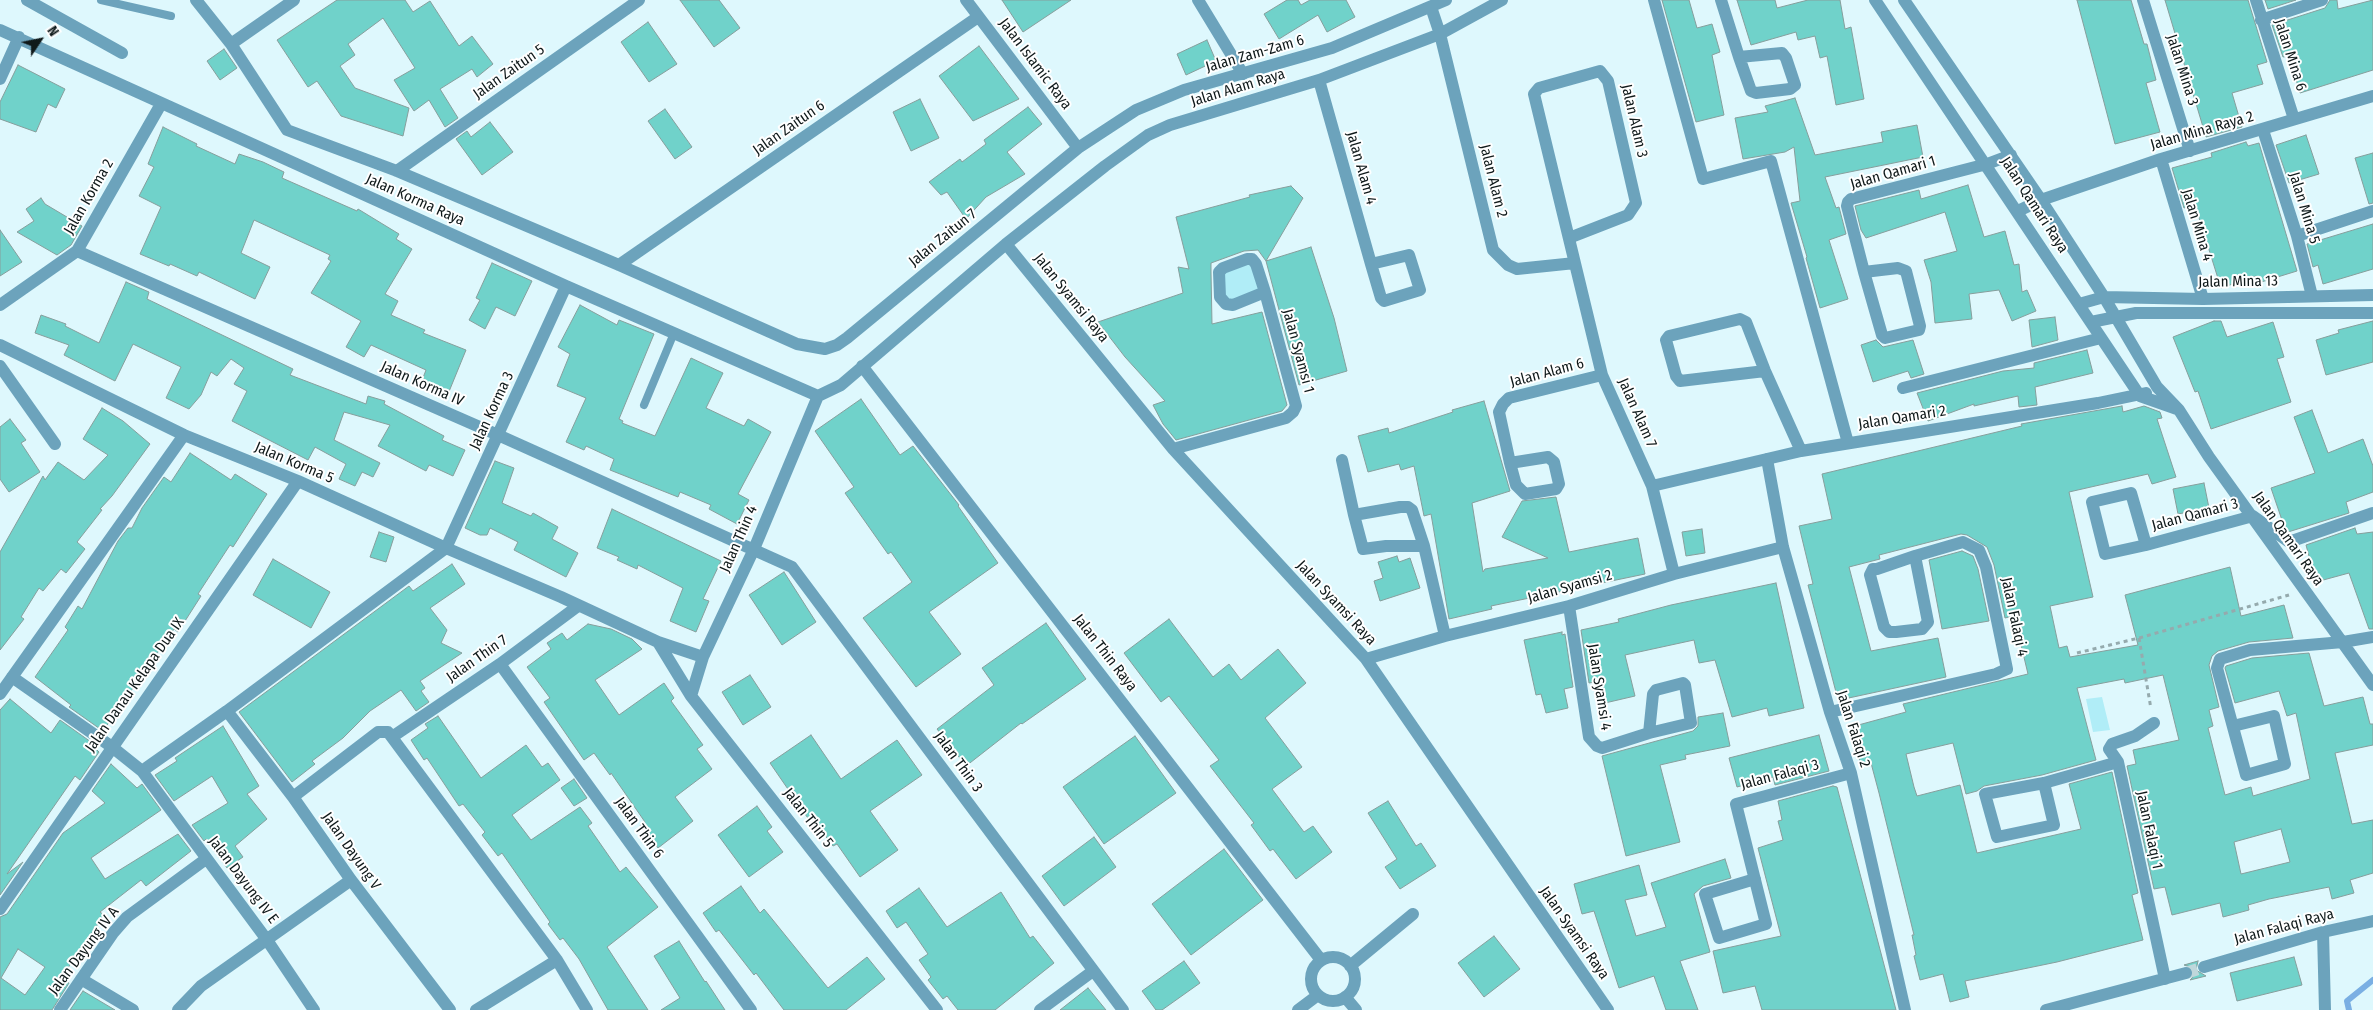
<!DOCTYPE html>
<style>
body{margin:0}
#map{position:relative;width:2373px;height:1010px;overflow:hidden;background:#def8fd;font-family:"Fira Sans Condensed",sans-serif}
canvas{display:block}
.north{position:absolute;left:15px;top:15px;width:50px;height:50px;-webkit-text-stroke:4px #fff;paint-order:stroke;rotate:56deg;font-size:14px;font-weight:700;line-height:20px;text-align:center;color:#0f191a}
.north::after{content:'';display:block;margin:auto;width:18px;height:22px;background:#0f191a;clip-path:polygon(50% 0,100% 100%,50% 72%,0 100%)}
</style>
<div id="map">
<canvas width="2373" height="1010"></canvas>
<div class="north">N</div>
</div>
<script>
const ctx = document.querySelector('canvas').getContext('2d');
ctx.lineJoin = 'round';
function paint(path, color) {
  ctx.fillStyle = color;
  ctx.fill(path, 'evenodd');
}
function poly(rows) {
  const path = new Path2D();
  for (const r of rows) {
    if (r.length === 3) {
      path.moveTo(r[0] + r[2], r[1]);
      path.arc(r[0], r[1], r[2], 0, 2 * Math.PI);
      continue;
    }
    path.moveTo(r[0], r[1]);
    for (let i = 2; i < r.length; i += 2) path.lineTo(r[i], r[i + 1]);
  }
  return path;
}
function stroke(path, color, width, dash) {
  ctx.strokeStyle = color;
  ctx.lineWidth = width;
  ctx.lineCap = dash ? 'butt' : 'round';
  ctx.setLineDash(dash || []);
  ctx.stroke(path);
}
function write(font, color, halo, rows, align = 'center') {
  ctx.font = font + ' "Fira Sans Condensed",sans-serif';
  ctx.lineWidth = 4;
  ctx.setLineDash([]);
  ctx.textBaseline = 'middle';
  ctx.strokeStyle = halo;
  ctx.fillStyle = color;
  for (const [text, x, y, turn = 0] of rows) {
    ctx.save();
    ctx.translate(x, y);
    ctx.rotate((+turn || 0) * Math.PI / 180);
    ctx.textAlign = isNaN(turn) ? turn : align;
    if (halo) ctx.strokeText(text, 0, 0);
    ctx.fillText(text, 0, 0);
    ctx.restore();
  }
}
paint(poly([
 [1252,259,1260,288,1226,304,1219,272],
 [2102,697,2110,730,2093,732,2086,699]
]), '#b0edf7');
stroke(poly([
 [2349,1010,2347,1001,2373,980]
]), '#7aafe3', 6);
const building = poly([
 [337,0,405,0,413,12,430,1,459,46,472,36,493,64,477,77,472,69,440,89,458,118,445,127,429,100,414,111,394,80,415,68,383,18,348,44,355,55,340,66,355,88,409,108,403,136,341,116,317,81,308,87,277,40,337,0],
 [680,0,719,0,740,28,714,47,680,0],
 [1002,0,1071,0,1023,32,1002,0],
 [1287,0,1298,0,1301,5,1310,0,1346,0,1355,17,1327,32,1318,15,1279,39,1264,14,1287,0],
 [1662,0,1689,0,1697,28,1712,24,1720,52,1712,55,1724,115,1696,122,1662,0],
 [1737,0,1775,0,1777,8,1808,0,1840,0,1845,29,1851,27,1864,99,1836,105,1827,56,1820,58,1815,36,1798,40,1796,32,1751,45,1737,0],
 [2077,0,2131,0,2144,44,2147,44,2156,80,2146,83,2160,132,2115,144,2077,0],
 [2165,0,2248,0,2267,62,2257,65,2263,84,2232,93,2242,127,2206,137,2165,0],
 [2265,0,2296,0,2268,9,2265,0],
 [2330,0,2337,0,2338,9,2373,0,2373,70,2300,93,2289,56,2283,57,2272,25,2325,8,2330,0],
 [648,22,677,64,649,82,621,42,648,22],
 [1207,40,1216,61,1186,75,1177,54,1207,40],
 [979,46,1019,99,973,121,939,76,979,46],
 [224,49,237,68,220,80,207,61,224,49],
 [18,65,65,89,56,108,48,104,36,132,0,119,0,102,18,65],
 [1795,98,1815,155,1883,142,1881,132,1917,125,1923,157,1825,177,1836,208,1839,207,1846,234,1829,240,1848,299,1820,308,1806,258,1807,257,1791,203,1800,201,1794,147,1785,152,1743,159,1735,118,1768,112,1765,106,1795,98],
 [920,99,939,138,911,151,893,112,920,99],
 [1028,107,1042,124,1007,152,1025,174,986,197,966,219,947,192,941,195,929,182,960,159,962,162,986,144,984,140,1028,107],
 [665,109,692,147,675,159,648,121,665,109],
 [490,122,513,152,482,175,456,139,467,131,471,137,490,122],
 [163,127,197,144,196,146,235,164,239,154,263,162,284,172,282,178,357,211,358,209,399,234,396,239,412,249,385,294,398,301,391,315,425,330,423,333,466,350,448,394,421,383,426,370,371,345,364,357,346,347,361,321,311,293,331,261,328,259,330,255,254,220,241,253,270,267,255,299,199,272,197,276,170,264,169,266,140,254,161,207,139,196,154,167,148,164,163,127],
 [2306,135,2319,174,2289,183,2276,145,2306,135],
 [2246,142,2248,146,2259,143,2297,271,2258,283,2256,276,2221,288,2195,205,2184,208,2172,168,2212,157,2211,153,2246,142],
 [2373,153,2373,203,2369,204,2355,158,2373,153],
 [1968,185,1984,237,2005,231,2014,265,2019,264,2022,292,2027,290,2036,311,2012,321,1999,290,1969,294,1972,319,1935,323,1931,282,1924,260,1957,251,1945,212,1866,238,1861,230,1855,206,1919,190,1921,199,1968,185],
 [1291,186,1303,198,1266,261,1258,250,1244,251,1211,263,1211,272,1212,324,1262,312,1287,405,1282,411,1176,440,1163,424,1153,405,1165,401,1125,357,1098,322,1183,293,1178,267,1189,269,1176,217,1250,197,1249,195,1291,186],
 [41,198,45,204,82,226,71,245,57,255,17,232,34,221,26,209,41,198],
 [2373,224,2373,269,2323,284,2318,265,2313,267,2307,244,2373,224],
 [0,230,22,262,0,276,0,230],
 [1311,247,1334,318,1347,371,1299,385,1266,261,1311,247],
 [492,263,532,281,515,316,496,307,485,329,469,320,480,300,476,298,492,263],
 [126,282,149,292,147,299,293,369,290,375,366,404,368,396,385,401,384,404,444,436,442,440,465,450,453,476,429,465,426,471,378,446,390,425,344,412,334,440,380,463,373,477,362,472,355,486,339,479,346,464,315,447,308,460,232,421,247,391,234,384,244,368,231,359,217,376,211,372,201,395,189,409,166,398,181,367,133,344,115,381,64,355,69,345,35,333,41,315,66,324,65,326,99,343,126,282],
 [580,305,617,325,619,320,654,334,619,419,623,421,622,423,655,436,691,358,723,373,706,408,744,426,748,419,771,432,738,494,749,500,737,524,709,509,711,505,680,492,678,497,610,470,614,459,586,446,584,450,566,442,586,398,557,386,570,354,558,347,580,305],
 [2055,317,2058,340,2032,347,2029,320,2055,317],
 [2214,321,2221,321,2227,337,2273,322,2284,357,2277,359,2291,402,2211,429,2198,391,2195,392,2173,337,2214,321],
 [2373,321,2373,362,2326,375,2316,340,2339,333,2338,330,2373,321],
 [1876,340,1883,347,1913,340,1924,374,1911,378,1908,371,1873,382,1861,345,1876,340],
 [2087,350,2093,373,2035,387,2037,405,2019,407,2018,396,1974,406,1974,404,1928,421,1917,393,2003,371,2034,368,2034,363,2087,350],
 [861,399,900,455,913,446,959,505,958,506,998,563,929,612,961,654,916,687,863,618,912,582,891,552,888,554,845,493,854,487,815,431,861,399],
 [1484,401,1510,491,1472,503,1483,572,1485,569,1548,558,1502,537,1522,501,1556,497,1569,552,1638,538,1645,574,1491,606,1492,609,1449,619,1431,514,1424,516,1414,466,1401,470,1399,464,1368,472,1358,436,1388,428,1389,433,1453,412,1452,410,1484,401],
 [2122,406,2123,412,2144,406,2160,412,2162,418,2157,419,2176,477,2152,484,2148,474,2069,492,2093,597,2050,606,2059,648,2067,646,2070,657,2138,645,2125,595,2230,567,2241,616,2284,605,2293,638,2249,642,2218,651,2212,656,2209,665,2219,707,2209,710,2213,726,2208,728,2225,795,2251,787,2253,796,2310,779,2296,713,2287,716,2279,691,2235,703,2225,668,2226,666,2252,658,2309,653,2324,706,2363,697,2370,724,2373,724,2373,745,2335,753,2352,824,2373,820,2373,873,2350,880,2354,893,2332,899,2329,887,2269,899,2248,905,2249,910,2223,917,2220,903,2172,915,2165,887,2154,889,2127,766,2136,764,2133,750,2179,740,2163,675,2125,683,2124,679,2077,688,2096,760,2042,775,1984,786,1977,791,1966,794,1953,743,1906,754,1914,787,1917,796,1960,785,1977,853,2081,829,2069,784,2112,772,2138,893,2132,895,2143,940,2057,962,1965,981,1969,997,1950,1002,1943,974,1920,980,1914,956,1916,955,1912,935,1914,935,1879,793,1871,763,1861,765,1851,727,1906,712,1903,704,2028,674,2016,624,2013,616,2005,618,1994,565,1987,547,1967,535,1961,534,1879,555,1880,559,1849,567,1871,651,1938,638,1946,677,1844,699,1842,695,1837,696,1808,585,1813,584,1799,526,1832,519,1822,474,2022,426,2021,424,2122,406],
 [2281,829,2290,862,2241,874,2234,842,2281,829],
 [102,408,123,421,150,444,112,496,100,509,102,510,77,542,85,549,66,573,61,569,43,591,39,588,21,617,24,619,0,650,0,552,43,476,45,480,58,462,84,480,108,455,83,439,102,408],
 [2312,410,2328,453,2363,439,2373,466,2373,492,2346,502,2349,513,2288,532,2285,529,2271,488,2315,473,2294,417,2312,410],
 [10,419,26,440,21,443,40,472,9,492,0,479,0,427,10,419],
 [190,453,231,480,235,474,267,494,233,547,230,545,198,594,201,596,178,632,174,629,103,731,69,707,71,705,35,677,68,630,65,627,78,606,82,609,118,541,128,528,132,528,142,508,164,477,171,482,190,453],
 [495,461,514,468,502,503,531,516,533,513,558,527,552,539,578,553,566,577,514,550,518,542,490,528,487,535,480,535,465,528,495,461],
 [2204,483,2209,508,2178,514,2173,489,2204,483],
 [612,509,721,561,703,599,709,601,696,632,670,621,683,588,638,565,637,569,617,560,619,557,597,548,612,509],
 [2355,528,2357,534,2373,532,2373,629,2369,629,2349,573,2316,582,2306,545,2355,528],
 [1702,529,1705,553,1686,556,1682,532,1702,529],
 [379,532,394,537,386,562,370,557,379,532],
 [1962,551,1973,556,1978,569,1989,621,1942,629,1929,560,1962,551],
 [1397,556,1399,562,1410,558,1420,588,1380,601,1374,581,1383,578,1378,562,1397,556],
 [273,559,330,592,311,628,253,595,273,559],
 [452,564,465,584,430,608,447,630,441,643,462,653,420,681,425,688,421,691,429,702,416,711,401,690,370,711,343,738,312,761,315,764,292,782,239,712,409,586,413,591,452,564],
 [784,572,816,622,782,645,749,595,784,572],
 [1776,583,1804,708,1769,716,1767,708,1732,717,1715,660,1699,663,1694,640,1625,655,1635,696,1605,703,1600,681,1589,683,1581,630,1619,622,1618,619,1671,605,1776,583],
 [1169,619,1213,677,1229,664,1241,680,1278,649,1306,683,1265,718,1302,767,1272,789,1304,832,1313,826,1332,852,1296,879,1273,849,1270,851,1251,825,1254,823,1210,766,1219,760,1169,696,1161,702,1124,653,1169,619],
 [1046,623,1086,679,1022,724,1021,723,966,766,937,729,994,685,982,668,1046,623],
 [588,624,611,629,632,639,642,649,595,680,619,715,664,683,674,698,671,701,703,745,697,749,712,769,675,797,693,821,658,848,640,825,645,822,611,773,610,775,594,753,584,760,544,702,550,698,527,667,551,649,547,643,562,633,567,640,588,624],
 [1562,632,1562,635,1565,634,1573,687,1564,689,1568,708,1546,713,1541,694,1536,695,1524,640,1562,632],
 [750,675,771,707,743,725,722,692,750,675],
 [10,699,51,733,60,720,98,747,96,749,99,752,80,780,75,776,7,874,23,862,0,895,0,710,10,699],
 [1723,713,1730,746,1685,755,1686,759,1660,765,1680,842,1626,856,1602,756,1693,731,1698,726,1698,717,1723,713],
 [438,716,481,778,526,745,542,767,548,763,560,780,512,815,531,840,580,807,592,823,588,826,620,872,626,867,658,907,607,947,648,1010,608,1010,579,959,563,938,560,940,548,924,550,922,502,853,498,856,482,835,485,832,463,804,459,806,427,758,424,760,411,740,428,728,425,724,438,716],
 [223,726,259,786,247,794,267,819,235,846,243,857,227,868,206,839,204,841,192,825,228,803,212,776,174,801,155,775,177,761,175,758,223,726],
 [811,735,841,779,897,740,922,775,870,811,898,850,860,877,837,844,833,846,817,825,814,827,770,763,811,735],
 [1819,735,1829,771,1775,785,1773,777,1737,787,1729,758,1819,735],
 [1135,736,1176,793,1104,844,1063,787,1135,736],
 [111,764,137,788,142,784,161,810,91,858,105,879,178,834,191,851,146,886,141,880,100,912,104,915,61,978,69,983,52,1010,0,1010,0,917,7,914,63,833,105,803,92,791,111,764],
 [18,949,45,967,25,995,1,978,18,949],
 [574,779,587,798,574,806,561,788,574,779],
 [1833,786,1837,787,1896,1010,1762,1010,1755,986,1723,993,1713,951,1781,936,1758,848,1783,840,1778,821,1782,820,1778,801,1833,786],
 [1388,801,1416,846,1421,843,1436,866,1400,889,1385,867,1397,859,1368,813,1388,801],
 [757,806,772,827,767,831,783,852,749,877,718,835,757,806],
 [1094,837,1116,867,1064,906,1042,876,1094,837],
 [1224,849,1263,900,1191,955,1152,904,1224,849],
 [1725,859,1731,878,1703,886,1694,894,1710,952,1680,961,1698,1010,1666,1010,1654,976,1619,988,1594,911,1582,914,1574,884,1639,865,1647,895,1625,900,1636,936,1666,927,1651,883,1725,859],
 [741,886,760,913,764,909,828,988,867,957,885,979,846,1010,784,1010,756,973,754,975,719,930,716,932,703,913,741,886],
 [919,888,947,927,1001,892,1030,938,1033,936,1054,963,995,1010,958,1010,947,996,943,999,928,980,931,977,919,960,928,954,906,922,897,928,886,911,919,888],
 [1494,936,1520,969,1484,997,1458,963,1494,936],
 [679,941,705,982,706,981,725,1010,661,1010,680,998,654,956,679,941],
 [2294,957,2302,985,2237,1001,2230,973,2294,957],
 [1184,961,1200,983,1162,1010,1156,1010,1142,991,1184,961],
 [2198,961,2196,970,2206,976,2190,980,2194,976,2194,970,2191,967,2184,965,2198,961],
 [1088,988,1106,1010,1060,1010,1088,988],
 [83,991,115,1010,70,1010,83,991]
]);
paint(building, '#70d2ca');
stroke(building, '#869e9c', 1);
stroke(poly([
 [2186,973,2204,967]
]), '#bfd7db', 12, [12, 6]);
stroke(poly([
 [2139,638,2151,709],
 [2077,653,2139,638,2289,595]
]), '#95aaad', 3, [4, 4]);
stroke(poly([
 [101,0,171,16],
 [644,405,674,333]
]), '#6ca3bc', 8);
stroke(poly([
 [27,0,122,53],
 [196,0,231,44,287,130,397,171,619,265,797,344,825,349,837,345,847,338,1078,148,1136,110,1184,90,1332,48,1446,0],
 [966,0,1078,148],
 [1198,0,1243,74],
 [1654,0,1703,179,1771,161,1848,443],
 [1721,0,1739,57,1751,91,1756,93,1790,89,1795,85,1786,58,1782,53,1739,57],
 [1875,0,2140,396,2177,409],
 [1904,0,2041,200,2104,297,2157,387,2179,410,2209,457,2373,685],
 [2143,0,2190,151],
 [2256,0,2294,119],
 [1431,7,1440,34,1493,250,1508,265,1517,269,1575,263],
 [2261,20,2322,0],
 [0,30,566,286,818,396],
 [231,44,294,0],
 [0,79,19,37],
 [1319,80,1371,264,1381,298,1384,301,1420,290,1409,255,1371,264],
 [2263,130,2297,236,2312,296],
 [2161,159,2203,299],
 [397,171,639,0],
 [2018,211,2041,200,2161,159,2373,96],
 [2297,236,2373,211],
 [1569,238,1628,215,1636,203,1608,81,1600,71,1539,88,1534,94,1602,375,1652,486,1674,574],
 [1006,244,1173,449,1366,659,1608,1010],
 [77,251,498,435,792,567,1123,1010],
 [619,265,978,17],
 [1864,272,1898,268,1906,271,1920,326,1919,330,1885,338,1882,335,1864,272,1847,206,1848,202,1851,199,1987,164,2011,155],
 [2079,304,2104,297,2203,299,2373,295],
 [0,305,77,251,161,104],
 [2091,322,2136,313,2373,313],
 [0,345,184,435,298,481,446,548,561,597,658,642,703,657],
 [0,366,55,444],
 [862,366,1321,960],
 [1765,371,1680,381,1676,376,1666,340,1669,336,1740,319,1746,322,1765,371,1801,451],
 [1903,388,2101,338],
 [818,396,841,385,1006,244,1105,166,1148,135,1170,125,1319,80,1440,34,1502,0],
 [1173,449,1286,418,1293,412,1296,406,1265,292,1256,264,1252,259,1247,259,1223,268,1219,272,1220,297,1226,304,1233,305,1265,292],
 [1767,459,1783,547,1830,712,1851,773,1905,1010],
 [1342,460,1354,515],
 [1510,463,1548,457,1554,462,1559,484,1556,489,1525,494,1516,485,1510,463,1499,412,1503,404,1509,398,1602,375],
 [1652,486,1801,451,2098,403,2146,393],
 [2146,545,2105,554,2092,502,2131,493,2146,545,2253,516,2289,542,2373,513],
 [1424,546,1386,546,1363,549,1354,515,1400,507,1408,507,1412,510,1424,546,1445,636],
 [1569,606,1589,737,1597,746,1602,748,1649,733,1691,723,1685,685,1683,683,1656,690,1653,694,1649,733],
 [658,642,691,696,937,1010],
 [1366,659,1445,636,1569,606,1674,574,1783,547],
 [500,664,751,1010],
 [12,677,112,747,142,771,267,940,314,1010],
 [0,694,184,435],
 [691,696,703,657,754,549,818,396],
 [227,711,293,797,351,880,450,1010],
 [1830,712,1996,674,2007,669,1986,567,1979,550,1963,542,1915,556,1877,569,1873,569,1870,575,1884,627,1889,632,1896,632,1922,629,1928,622,1915,556],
 [2233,726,2274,716,2285,764,2246,775,2217,668,2220,659,2250,650,2343,642,2373,637],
 [392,737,500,664,578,606],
 [2118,762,2109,749,2112,744,2135,736,2154,723],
 [142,771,227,711,446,548,566,286],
 [2044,783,2054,825,1997,837,1985,794,2044,783,2118,762,2165,979],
 [293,797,378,732,388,732,557,960,587,1010],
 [1755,879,1705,894,1719,938,1766,924,1736,804,1851,773],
 [0,909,298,481],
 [2323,932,2325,1010],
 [1333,979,22],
 [1350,966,1413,914],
 [2204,967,2323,932,2373,921],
 [81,979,133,1010],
 [1345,997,1356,1010],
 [60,1010,113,933,127,917,206,859],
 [178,1010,201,986,351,880],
 [476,1010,557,960],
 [1040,1010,1093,971],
 [1298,1010,1318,995],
 [2046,1010,2186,973]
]), '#6ca3bc', 12);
write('15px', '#0f191a', '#fff', [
 ["Jalan Zam-Zam 6",1255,54,-16],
 ["Jalan Mina 6",2290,55,72],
 ["Jalan Islamic Raya",1035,64,53],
 ["Jalan Mina 3",2182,70,72],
 ["Jalan Zaitun 5",509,72,-35],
 ["Jalan Alam Raya",1238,88,-17],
 ["Jalan Alam 3",1634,121,77],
 ["Jalan Zaitun 6",789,128,-35],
 ["Jalan Mina Raya 2",2202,131,-16],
 ["Jalan Alam 4",1361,168,74],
 ["Jalan Qamari 1",1893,173,-16],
 ["Jalan Alam 2",1493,181,76],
 ["Jalan Korma 2",89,197,-60],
 ["Jalan Korma Raya",415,200,24],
 ["Jalan Qamari Raya",2034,205,57],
 ["Jalan Mina 5",2304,208,73],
 ["Jalan Mina 4",2197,225,73],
 ["Jalan Zaitun 7",943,238,-39],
 ["Jalan Mina 13",2238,282,-1],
 ["Jalan Syamsi Raya",1071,298,51],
 ["Jalan Syamsi 1",1298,351,75],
 ["Jalan Alam 6",1547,373,-15],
 ["Jalan Korma IV",422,384,24],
 ["Jalan Korma 3",492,411,-65],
 ["Jalan Alam 7",1637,413,66],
 ["Jalan Qamari 2",1902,418,-9],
 ["Jalan Korma 5",294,463,23],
 ["Jalan Qamari 3",2195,515,-15],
 ["Jalan Thin 4",739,539,-66],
 ["Jalan Qamari Raya",2288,539,55],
 ["Jalan Syamsi 2",1570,587,-16],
 ["Jalan Syamsi Raya",1336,603,47],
 ["Jalan Falaqi 4",2014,617,78],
 ["Jalan Thin Raya",1105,653,52],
 ["Jalan Thin 7",477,659,-35],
 ["Jalan Danau Kelapa Dua IX",135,685,-55],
 ["Jalan Syamsi 4",1599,687,81],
 ["Jalan Falaqi 2",1853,729,72],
 ["Jalan Thin 3",958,762,54],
 ["Jalan Falaqi 3",1780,775,-15],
 ["Jalan Thin 5",808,818,52],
 ["Jalan Thin 6",639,828,54],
 ["Jalan Falaqi 1",2149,830,78],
 ["Jalan Dayung V",351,851,55],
 ["Jalan Dayung IV E",243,880,53],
 ["Jalan Falaqi Raya",2284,927,-15],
 ["Jalan Syamsi Raya",1574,933,55],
 ["Jalan Dayung IV A",84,951,-53]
]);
</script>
